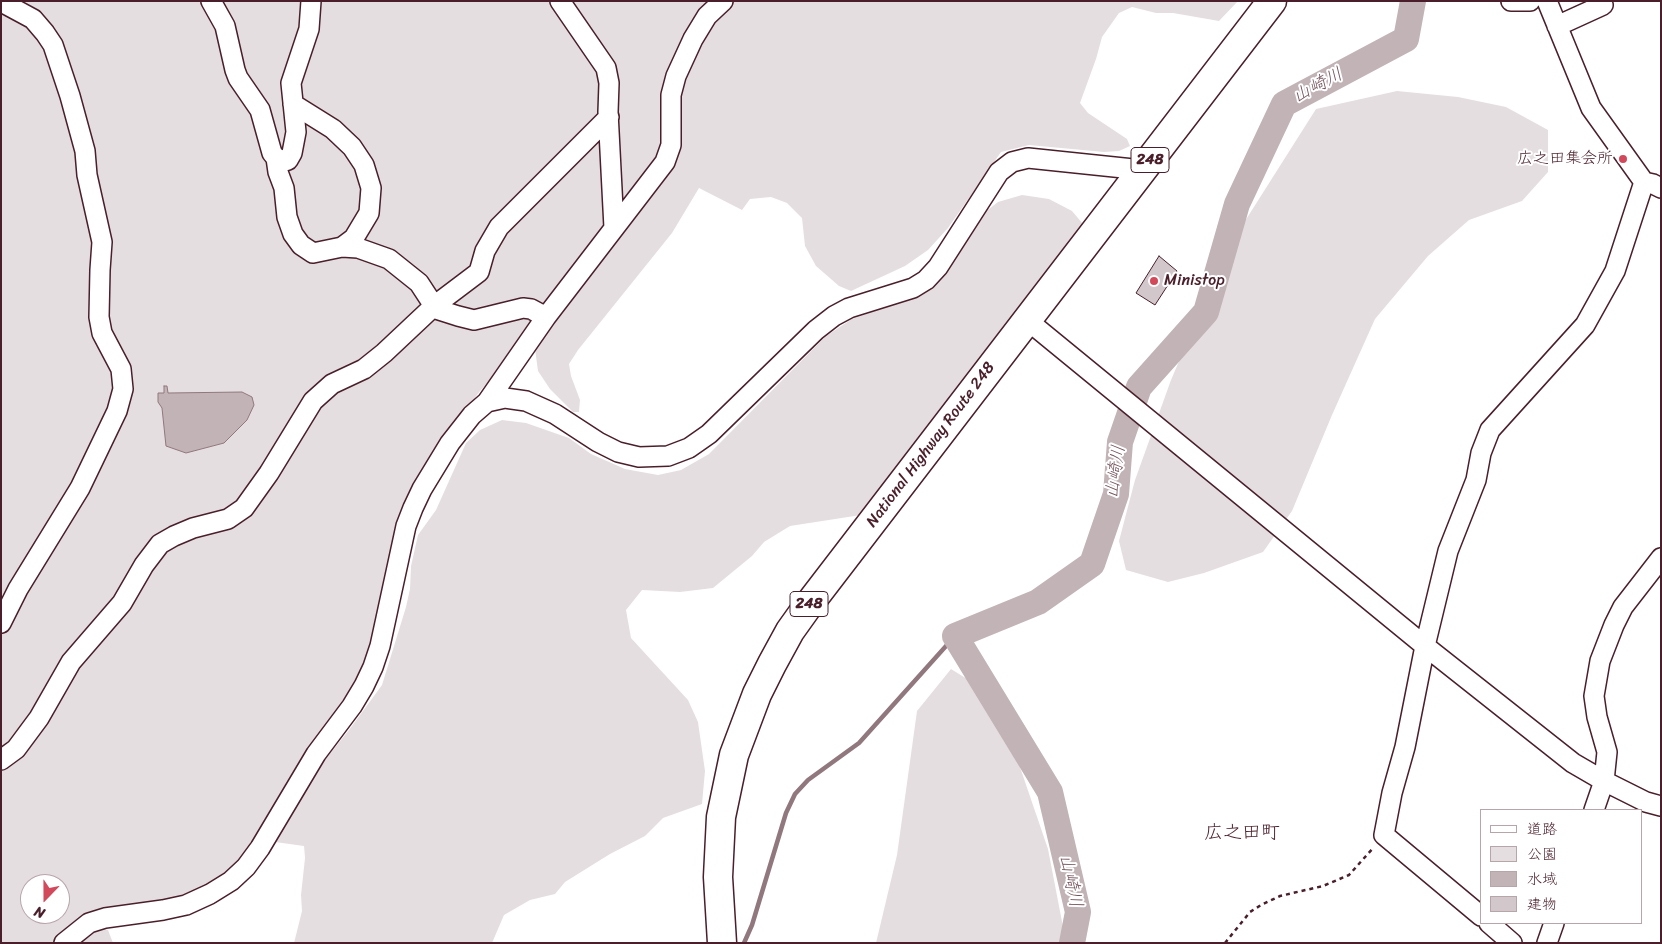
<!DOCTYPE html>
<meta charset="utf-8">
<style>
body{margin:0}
#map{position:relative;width:1662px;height:944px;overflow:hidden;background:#fff;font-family:Sriracha,"Klee One",sans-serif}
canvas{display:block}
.frame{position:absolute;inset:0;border:2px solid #4a1f2b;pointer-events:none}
.legend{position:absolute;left:1480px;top:809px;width:162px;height:115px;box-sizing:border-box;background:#fff;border:1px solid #b7a5aa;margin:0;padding:6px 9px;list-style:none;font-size:15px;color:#4a1f2b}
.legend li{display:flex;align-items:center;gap:10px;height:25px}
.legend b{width:25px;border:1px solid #b7a5aa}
.north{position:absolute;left:20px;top:874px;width:50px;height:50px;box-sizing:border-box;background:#fff;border:1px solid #b7a5aa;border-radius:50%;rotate:202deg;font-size:14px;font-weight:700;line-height:20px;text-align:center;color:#4a1f2b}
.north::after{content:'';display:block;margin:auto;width:18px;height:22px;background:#d1495b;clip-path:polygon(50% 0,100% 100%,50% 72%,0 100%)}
</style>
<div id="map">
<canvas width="1662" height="944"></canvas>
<div class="frame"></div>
<ul class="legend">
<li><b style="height:6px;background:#fff"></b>道路</li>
<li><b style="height:14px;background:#e5dee0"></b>公園</li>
<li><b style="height:14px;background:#c1b3b6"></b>水域</li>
<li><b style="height:14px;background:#d2c7cb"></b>建物</li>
</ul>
<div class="north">N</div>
</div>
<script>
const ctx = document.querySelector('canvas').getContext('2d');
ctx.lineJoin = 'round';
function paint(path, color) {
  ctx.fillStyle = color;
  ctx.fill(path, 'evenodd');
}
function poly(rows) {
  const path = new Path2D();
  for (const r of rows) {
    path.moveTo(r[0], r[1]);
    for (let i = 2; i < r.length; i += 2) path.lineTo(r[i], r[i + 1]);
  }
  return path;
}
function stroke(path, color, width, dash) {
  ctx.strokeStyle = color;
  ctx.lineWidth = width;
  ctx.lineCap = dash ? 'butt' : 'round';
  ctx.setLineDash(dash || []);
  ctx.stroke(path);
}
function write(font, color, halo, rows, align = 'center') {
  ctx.font = font + ' Sriracha,"Klee One",sans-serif';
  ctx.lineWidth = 4;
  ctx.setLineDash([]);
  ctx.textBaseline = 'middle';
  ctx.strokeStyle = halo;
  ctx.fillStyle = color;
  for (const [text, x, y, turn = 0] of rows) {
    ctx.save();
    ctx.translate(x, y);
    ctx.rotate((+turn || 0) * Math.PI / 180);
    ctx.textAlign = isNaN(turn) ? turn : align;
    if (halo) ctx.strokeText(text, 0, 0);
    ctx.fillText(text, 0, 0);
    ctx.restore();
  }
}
paint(poly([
 [1,1,717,1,690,37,663,157,531,333,480,391,446,435,415,480,402,513,396,531,370,647,357,679,347,699,308,749,245,855,228,873,209,886,185,896,86,915,52,943,1,943],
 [30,884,60,884,60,914,30,914],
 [731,1,1238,1,1219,21,1173,13,1156,13,1132,7,1119,13,1102,37,1096,59,1080,103,1088,113,1127,139,1130,146,1119,151,1104,152,1029,145,1001,152,948,228,928,250,905,266,851,291,839,286,816,266,805,246,802,218,787,203,771,197,750,199,742,210,699,188,672,233,578,350,569,364,571,376,580,400,579,412,573,412,550,389,538,371,535,349,541,338,668,165,675,94,695,44],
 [1397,91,1458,97,1506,107,1548,130,1548,172,1522,201,1469,220,1428,256,1375,319,1332,415,1292,511,1263,552,1204,573,1168,582,1126,570,1119,541,1135,480,1171,380,1226,251,1316,109],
 [1022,195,1049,199,1072,211,1083,224,861,515,790,526,764,542,752,556,713,588,680,592,642,590,626,610,631,638,688,700,698,722,705,771,702,804,663,818,645,836,610,854,565,882,555,894,530,900,504,915,492,943,294,943,302,911,301,895,305,858,304,846,275,842,320,766,349,730,382,685,406,607,410,589,411,566,418,535,436,510,466,443,480,430,502,420,526,423,569,438,591,454,625,469,658,475,681,470,709,454,826,336,852,319,906,300,926,291,945,271,985,212,998,202],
 [951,669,996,697,1048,849,1064,932,1064,943,876,943,897,855,917,711],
 [104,929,108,930,113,943,79,943,88,934]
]), '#e5dee0');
const water = poly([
 [164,386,167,386,168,393,242,392,252,397,254,405,247,420,224,443,186,453,166,446,162,408,158,402,158,393,164,393,164,386]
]);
paint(water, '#c1b3b6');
stroke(water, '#91787e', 1);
stroke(poly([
 [744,943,752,925,786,813,795,794,808,780,859,743,955,636]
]), '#91787e', 4.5);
stroke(poly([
 [1072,943,1078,912,1050,792,955,636,1038,602,1092,564,1116,494,1120,442,1139,387,1206,312,1237,204,1284,104,1406,39,1413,1]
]), '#c1b3b6', 26);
const building = poly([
 [1159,256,1177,271,1155,305,1136,293,1159,256]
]);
paint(building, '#d2c7cb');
stroke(building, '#4a1f2b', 1);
const minor = poly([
 [211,1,225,26,235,70,238,78,260,110,272,153,276,158,278,172,284,188,287,217,293,234,301,245,313,253,342,247,358,248,389,259,419,283,436,309,458,316,474,320,523,308,531,309,546,317],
 [560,1,606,68,609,83,608,112,614,228],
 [1511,1,1530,1],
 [1547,1,1591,108,1644,182,1653,184,1661,188],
 [1557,26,1603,5,1601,1],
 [293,104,333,129,352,147,364,165,371,188,369,213,354,238,342,247],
 [276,158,285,161,288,160,292,153,296,132,291,83,309,29,311,1],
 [1027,320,1425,646,1573,763,1604,781,1646,802,1661,806],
 [487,402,546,317,665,162,671,145,671,95,676,76,693,39,707,16,723,1],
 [1,623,18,589,80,488,117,411,123,389,121,369,102,333,99,317,100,270,102,242,87,175,85,151,70,96,53,45,45,33,33,19,7,5],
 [1,760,16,749,39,718,71,662,122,603,144,565,160,544,174,536,193,528,228,519,244,508,269,473,313,401,332,384,364,369,384,353,434,306,479,272,485,251,499,227,609,117],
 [1594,810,1604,781,1607,752,1597,717,1594,696,1600,661,1614,625,1623,607,1661,558],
 [1481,916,1384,835,1392,793,1405,747,1425,646,1448,551,1476,480,1481,453,1490,430,1585,325,1615,271,1644,182],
 [1489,923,1512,943],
 [64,943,89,923,105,918,163,910,186,905,210,894,231,881,246,867,260,848,316,754,352,706,364,686,373,667,380,646,406,526,413,508,422,489,450,443,472,415,487,402,505,398,526,401,555,414,598,442,618,452,639,457,668,456,689,448,709,434,816,330,834,316,849,308,913,288,926,280,938,267,999,172,1012,162,1028,158,1143,170],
 [1547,943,1554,923]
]);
const highway = poly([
 [722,943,718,877,721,817,734,755,757,694,772,664,790,631,810,603,1272,1]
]);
stroke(minor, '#4a1f2b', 22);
stroke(highway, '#4a1f2b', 31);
stroke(poly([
 [1225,943,1250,912,1261,905,1280,896,1323,886,1349,875,1374,847]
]), '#4a1f2b', 2.5, [4, 4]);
stroke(minor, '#fff', 19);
stroke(highway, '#fff', 28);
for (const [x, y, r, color] of [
 [1623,159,5,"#d1495b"],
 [1154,281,5,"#d1495b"]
]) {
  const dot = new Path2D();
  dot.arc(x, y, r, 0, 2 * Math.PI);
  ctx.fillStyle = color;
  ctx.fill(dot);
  stroke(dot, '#fff', 2);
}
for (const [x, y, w] of [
 [1150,160,38],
 [809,604,38]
]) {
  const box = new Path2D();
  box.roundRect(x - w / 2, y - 12.5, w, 25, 4);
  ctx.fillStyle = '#fff';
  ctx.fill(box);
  stroke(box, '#4a1f2b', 1);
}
write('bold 15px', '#4a1f2b', null, [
 ["248",1150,160],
 ["248",809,604]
]);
write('16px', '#4a1f2b', '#fff', [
 ["広之田集会所",1613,159],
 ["Ministop",1164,281,"left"]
], 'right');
write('16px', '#4a1f2b', '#fff', [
 ["National Highway Route 248",931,445,-53]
]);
write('italic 18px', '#74535c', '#fff', [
 ["山崎川",1318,86,-28],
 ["山崎川",1116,472,-82],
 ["山崎川",1070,881,78]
]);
write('19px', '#4a1f2b', '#fff', [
 ["広之田町",1242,833]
]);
</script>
